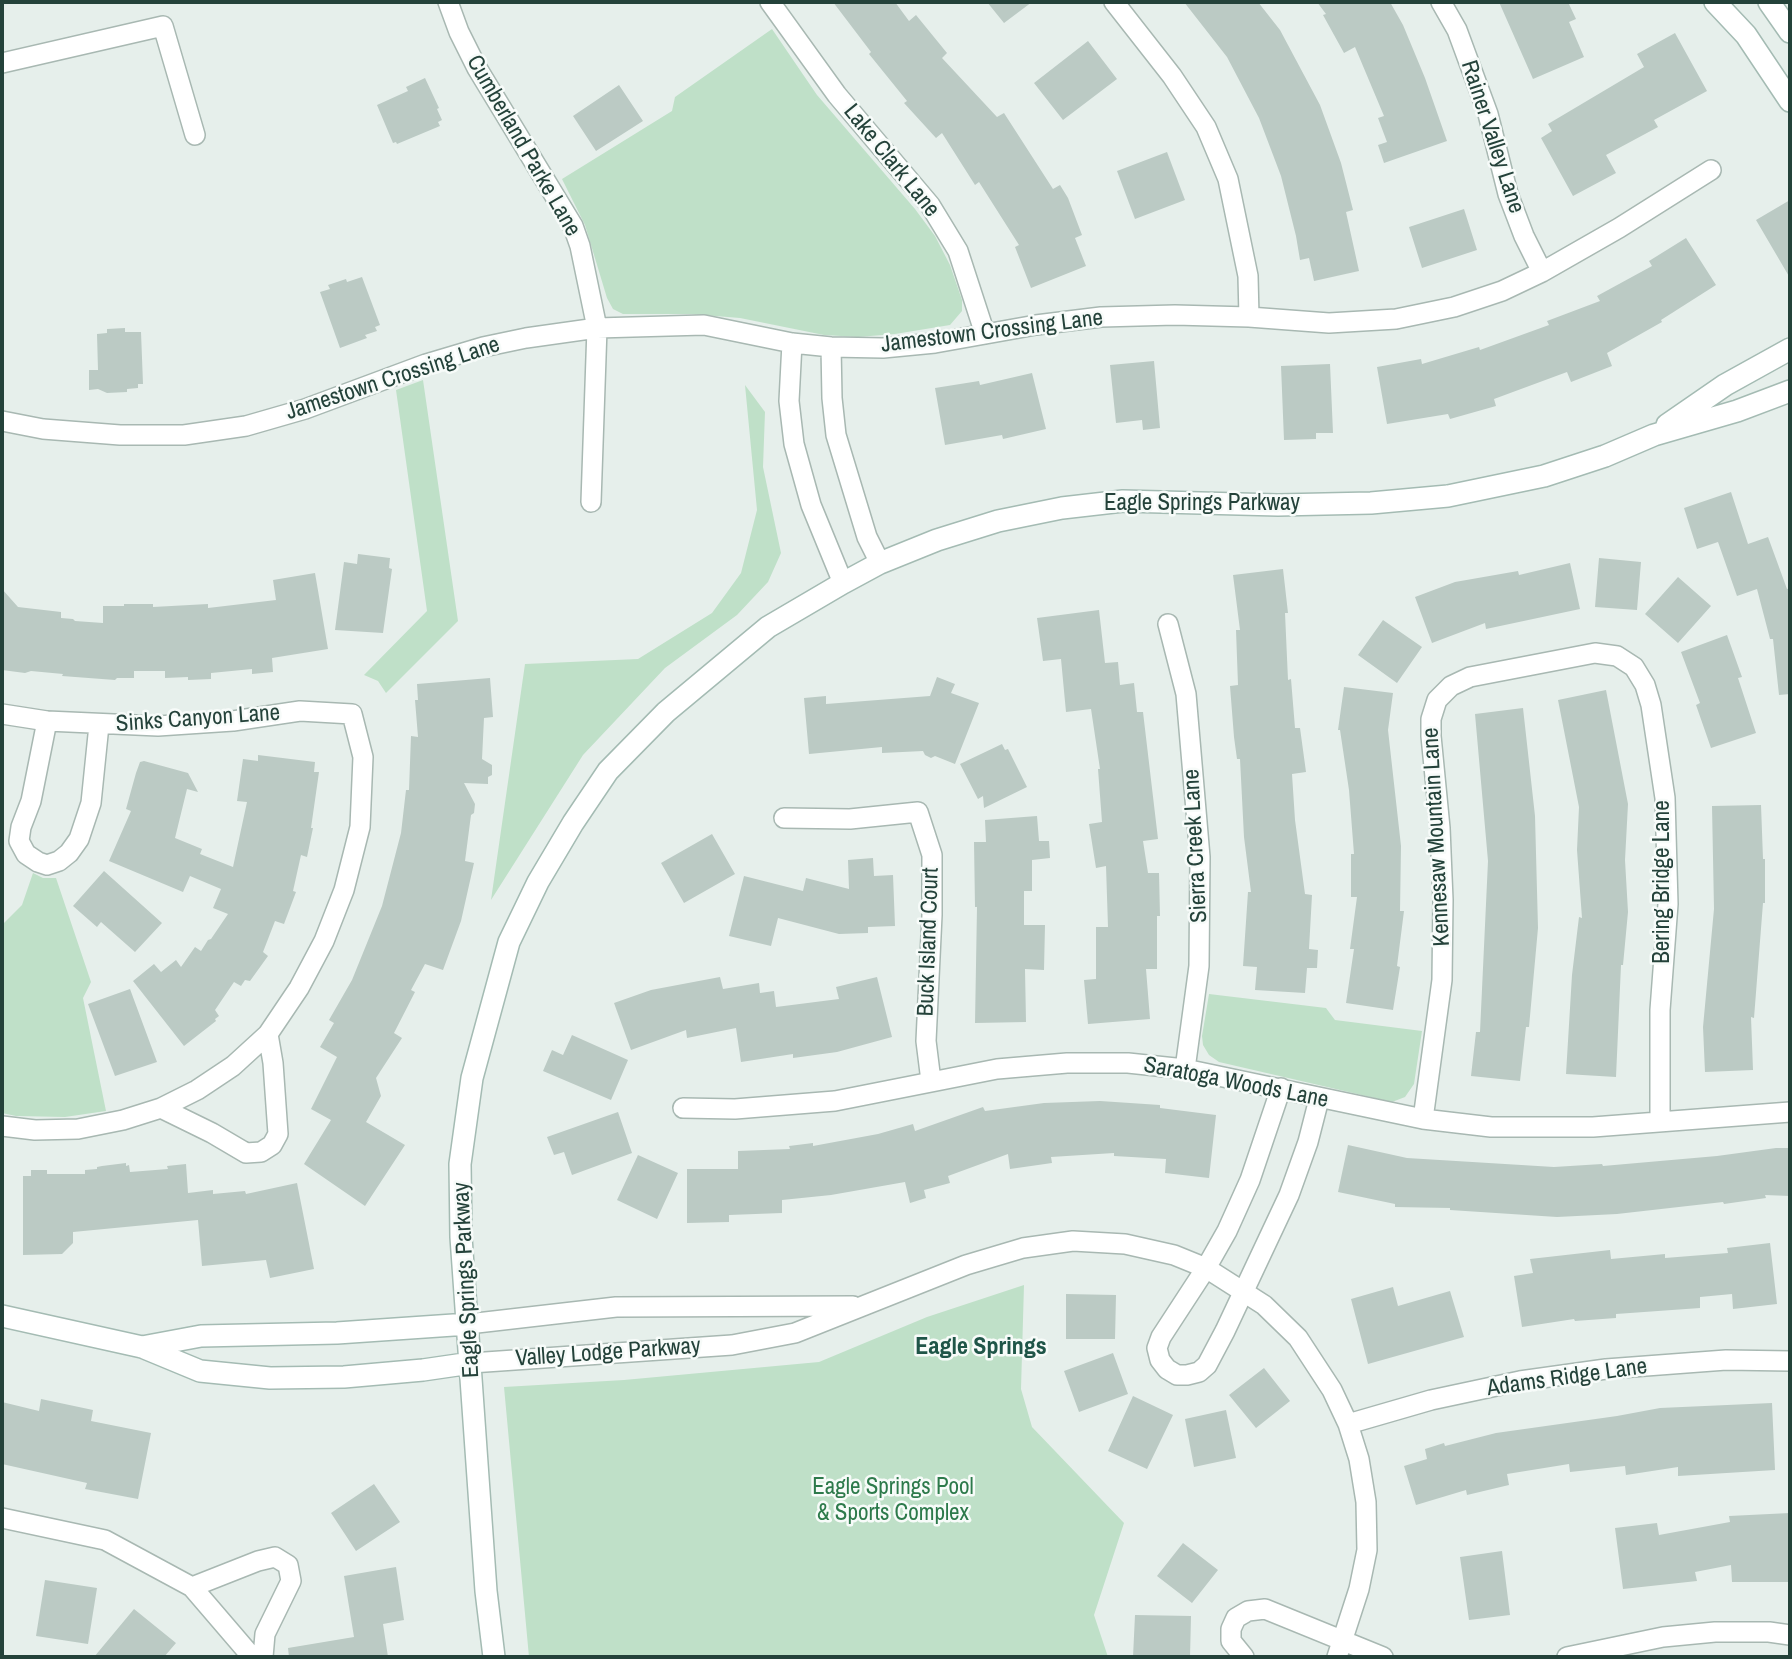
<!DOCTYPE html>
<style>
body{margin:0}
#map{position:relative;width:1792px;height:1659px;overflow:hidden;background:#e6efeb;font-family:"Archivo Narrow",sans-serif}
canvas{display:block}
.frame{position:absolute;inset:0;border:4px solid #24423a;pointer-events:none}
</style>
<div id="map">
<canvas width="1792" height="1659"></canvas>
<div class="frame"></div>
</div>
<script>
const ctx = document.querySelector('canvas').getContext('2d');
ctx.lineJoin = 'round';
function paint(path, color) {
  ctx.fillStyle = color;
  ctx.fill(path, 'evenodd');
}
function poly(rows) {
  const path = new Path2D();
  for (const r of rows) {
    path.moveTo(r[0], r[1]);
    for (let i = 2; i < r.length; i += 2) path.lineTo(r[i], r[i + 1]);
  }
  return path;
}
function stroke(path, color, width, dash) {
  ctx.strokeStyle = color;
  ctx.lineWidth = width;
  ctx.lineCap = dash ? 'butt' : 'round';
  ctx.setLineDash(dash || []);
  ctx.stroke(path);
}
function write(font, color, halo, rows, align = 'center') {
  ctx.font = font + ' "Archivo Narrow",sans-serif';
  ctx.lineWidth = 5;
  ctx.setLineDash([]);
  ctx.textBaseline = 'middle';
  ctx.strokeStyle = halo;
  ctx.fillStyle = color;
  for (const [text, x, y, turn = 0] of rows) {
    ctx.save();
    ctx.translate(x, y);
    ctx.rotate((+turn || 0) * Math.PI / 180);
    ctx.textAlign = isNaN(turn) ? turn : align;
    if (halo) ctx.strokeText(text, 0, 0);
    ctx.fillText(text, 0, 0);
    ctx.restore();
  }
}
paint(poly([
 [772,29,817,95,915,209,935,236,950,265,962,300,962,311,950,325,895,334,858,337,824,335,740,318,691,314,623,314,613,309,607,298,585,225,562,179,672,111,675,97],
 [423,380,458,621,386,693,378,681,364,675,427,611,396,390],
 [745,385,765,412,763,467,781,553,768,582,737,615,665,668,583,755,491,900,525,664,638,659,712,613,741,573,757,510],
 [33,873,43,878,56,878,91,982,83,998,106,1111,65,1117,16,1116,2,1113,2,925,22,905],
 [1209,994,1326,1008,1335,1020,1422,1031,1414,1084,1405,1097,1392,1102,1219,1062,1209,1055,1203,1045,1202,1036],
 [1024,1285,1021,1389,1032,1427,1124,1523,1094,1615,1108,1657,529,1657,504,1387,624,1380,819,1362,927,1317]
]), '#bfe0c8');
paint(poly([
 [833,2,895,2,909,21,916,15,947,53,942,58,997,117,1004,113,1053,189,1060,185,1068,198,1082,235,1075,238,1086,266,1031,288,1015,247,1019,245,979,182,975,185,942,133,936,138,904,103,907,101,869,54,871,52],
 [987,2,1032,2,1004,23],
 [1184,2,1258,2,1280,30,1320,105,1341,163,1353,210,1346,212,1359,271,1314,281,1309,258,1300,260,1296,236,1281,176,1259,118,1227,57],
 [1317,2,1390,2,1403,25,1425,78,1447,141,1384,163,1378,145,1387,142,1378,118,1384,116,1355,47,1344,53,1323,15,1326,14],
 [1499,2,1568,2,1576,19,1569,22,1584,57,1533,79],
 [1675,33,1707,91,1654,120,1658,127,1606,155,1616,173,1573,196,1541,138,1552,131,1548,124,1644,67,1637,54],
 [1088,41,1117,79,1063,120,1034,83],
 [425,78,439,108,437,109,442,120,438,122,440,126,397,144,396,142,393,143,377,105,408,91,406,87],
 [619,85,643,121,596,151,573,116],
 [1167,152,1185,200,1135,219,1117,171],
 [1790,200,1790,278,1756,220],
 [1464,209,1477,250,1422,268,1409,227],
 [1686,238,1716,285,1661,320,1662,322,1607,353,1612,366,1571,382,1567,372,1494,399,1496,406,1450,419,1448,414,1387,424,1377,367,1421,359,1422,364,1479,347,1480,350,1549,325,1547,321,1600,301,1597,296,1652,266,1649,261],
 [362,277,380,325,375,327,377,331,365,335,367,338,340,348,320,292,330,289,328,285,346,279,347,282],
 [125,328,125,332,141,332,143,384,138,384,138,388,127,389,127,392,107,393,98,389,89,390,89,370,98,370,97,334,107,333,107,329],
 [1154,361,1160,428,1143,430,1142,420,1116,423,1110,365],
 [1330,364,1333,433,1316,433,1316,439,1284,440,1281,366],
 [1032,373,1046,429,1003,439,1002,435,945,445,935,388,979,381,980,385],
 [1731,492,1748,544,1768,537,1787,589,1790,588,1790,694,1779,695,1773,639,1770,639,1757,589,1737,596,1718,542,1697,549,1684,508],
 [358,554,390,558,389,568,392,569,383,633,335,630,344,562,357,564],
 [1599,558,1641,562,1637,610,1595,607],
 [1570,563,1580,609,1486,629,1485,623,1432,643,1415,597,1455,582,1518,571,1519,575],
 [1283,569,1288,613,1285,613,1288,680,1291,679,1295,728,1300,728,1306,772,1292,774,1295,820,1305,894,1312,895,1309,949,1318,950,1317,968,1307,968,1305,993,1255,990,1257,967,1243,966,1248,892,1251,892,1244,837,1240,759,1237,759,1234,737,1230,686,1238,685,1236,630,1240,630,1233,575],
 [315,573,328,649,272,658,273,672,252,674,252,669,211,673,211,679,188,680,188,677,165,678,165,671,134,671,134,678,117,678,115,680,62,676,63,674,31,671,25,673,2,670,2,589,18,607,61,612,61,618,73,619,75,621,103,623,103,606,124,606,124,604,153,604,153,607,208,604,208,608,276,600,273,580],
 [1678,577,1711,606,1678,643,1645,614],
 [1099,610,1105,663,1118,662,1120,685,1134,683,1137,712,1143,712,1158,839,1143,841,1148,873,1159,873,1160,916,1157,916,1157,969,1146,969,1150,1019,1088,1024,1084,980,1096,979,1096,927,1108,927,1106,866,1096,868,1089,824,1102,822,1098,769,1100,769,1091,709,1066,712,1061,659,1043,661,1037,618],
 [1383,620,1422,647,1397,683,1358,655],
 [1727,635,1742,677,1738,678,1756,733,1711,748,1696,705,1700,703,1681,652],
 [937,677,955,684,951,693,979,703,955,764,935,756,931,758,925,755,923,751,882,753,882,747,809,754,804,698,826,696,826,704,930,696],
 [490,678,493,717,484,718,482,759,492,765,492,775,488,777,488,784,464,783,475,804,474,813,471,815,465,861,474,863,461,921,443,970,425,964,411,990,415,992,394,1033,402,1038,376,1078,381,1096,366,1122,405,1145,365,1206,304,1164,331,1120,311,1109,337,1057,320,1047,334,1023,329,1020,352,980,382,906,401,833,406,790,409,790,411,736,418,737,415,700,418,700,417,684],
 [1344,687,1393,693,1388,730,1401,846,1400,911,1404,911,1397,966,1400,967,1393,1010,1346,1003,1354,949,1350,949,1357,897,1351,897,1351,854,1354,854,1349,790,1340,730,1338,730],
 [1606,690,1628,804,1625,860,1628,912,1623,965,1621,965,1616,1077,1566,1074,1572,975,1579,917,1582,918,1577,850,1579,807,1558,700],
 [1523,708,1535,816,1538,928,1529,1027,1526,1027,1520,1081,1471,1076,1476,1032,1480,1032,1488,861,1475,714],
 [1002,744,1005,750,1008,749,1027,787,984,808,983,796,978,799,960,764],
 [258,755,315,762,314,772,319,772,311,828,313,828,307,857,301,855,293,891,296,892,284,924,275,921,263,952,268,956,250,981,245,980,241,986,234,982,215,1010,219,1016,215,1019,216,1021,184,1046,133,981,154,964,161,972,176,960,181,967,195,947,201,951,208,940,211,939,228,914,213,908,221,889,190,876,183,892,109,861,131,811,126,809,136,773,140,762,144,761,188,773,198,792,187,789,175,838,202,849,200,854,233,867,247,802,237,801,243,759,258,761],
 [1761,805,1763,859,1765,859,1765,903,1763,903,1754,1018,1751,1017,1753,1070,1705,1072,1703,1027,1714,909,1712,806],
 [1037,816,1039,841,1049,841,1050,858,1032,860,1032,891,1024,891,1024,925,1045,925,1044,970,1025,969,1026,1022,975,1023,977,907,975,907,974,842,986,842,985,820],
 [712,834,735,874,684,903,661,863],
 [873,858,874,876,893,875,895,926,868,927,868,933,839,934,778,918,771,946,729,936,744,876,803,891,806,878,849,889,848,860],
 [104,871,162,923,135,952,101,922,97,927,73,906],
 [720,977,723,989,759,983,760,993,774,991,776,1007,839,999,836,987,877,977,892,1037,837,1052,793,1058,793,1054,741,1062,736,1028,687,1038,686,1030,631,1050,614,1003,651,990],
 [130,989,157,1062,115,1076,88,1004],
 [572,1035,628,1060,611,1100,543,1071,552,1050,563,1055],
 [1100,1101,1160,1105,1160,1108,1216,1115,1209,1178,1165,1173,1166,1159,1114,1156,1114,1153,1051,1157,1052,1163,1010,1169,1008,1154,948,1176,950,1183,924,1190,926,1198,910,1203,905,1182,831,1195,782,1200,782,1213,729,1215,729,1222,687,1223,687,1169,738,1169,738,1151,790,1149,789,1146,813,1143,813,1146,878,1134,913,1124,915,1131,983,1107,985,1111,1044,1103],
 [618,1112,632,1153,572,1175,564,1152,554,1155,547,1137],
 [1348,1145,1407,1158,1554,1167,1602,1164,1603,1166,1717,1156,1776,1148,1790,1148,1790,1196,1765,1195,1766,1198,1724,1204,1723,1202,1617,1214,1557,1217,1450,1210,1450,1208,1395,1207,1395,1204,1338,1192],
 [638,1155,678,1173,657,1219,617,1200],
 [126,1163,126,1166,129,1165,130,1172,168,1169,167,1166,186,1164,188,1193,213,1190,213,1194,245,1191,246,1194,297,1183,314,1269,270,1278,266,1260,202,1266,198,1220,73,1232,73,1243,62,1254,23,1255,23,1176,31,1176,31,1170,47,1170,47,1174,85,1174,85,1170,97,1169,97,1167,102,1166],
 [1770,1243,1777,1304,1733,1309,1732,1294,1700,1297,1700,1308,1616,1314,1616,1318,1575,1321,1574,1319,1522,1327,1514,1276,1533,1273,1530,1259,1610,1250,1611,1259,1665,1254,1665,1258,1728,1253,1727,1248],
 [1393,1287,1398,1306,1450,1291,1464,1337,1368,1364,1351,1299],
 [1066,1294,1116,1295,1115,1339,1066,1339],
 [1113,1353,1128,1394,1079,1412,1064,1371],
 [1264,1368,1290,1401,1256,1428,1229,1395],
 [1133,1396,1173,1415,1147,1469,1108,1451],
 [41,1399,93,1410,91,1421,151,1433,138,1499,85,1489,87,1483,2,1464,2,1402,39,1411],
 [1772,1403,1775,1470,1678,1476,1678,1467,1626,1475,1625,1466,1570,1472,1569,1464,1507,1474,1509,1485,1467,1495,1466,1490,1416,1505,1404,1466,1427,1459,1425,1449,1444,1443,1445,1446,1496,1433,1617,1416,1660,1408],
 [1226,1410,1236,1458,1194,1467,1185,1419],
 [374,1484,400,1522,356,1551,331,1513],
 [1790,1513,1790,1582,1732,1582,1731,1565,1695,1572,1697,1581,1623,1589,1615,1528,1657,1523,1659,1535,1730,1522,1729,1516],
 [1183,1543,1218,1570,1192,1603,1157,1576],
 [1502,1551,1510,1615,1469,1620,1460,1557],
 [396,1567,404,1620,383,1624,388,1657,289,1657,288,1648,354,1637,344,1576],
 [45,1580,97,1588,88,1644,36,1636],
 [134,1609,176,1643,164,1657,94,1657],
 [1135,1615,1191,1616,1190,1657,1133,1657]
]), '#bbcac4');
const street = poly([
 [448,2,459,32,477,68,573,226,580,246,597,328,591,502],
 [770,2,837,95,930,205,958,251,985,334],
 [1114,2,1172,76,1206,127,1228,179,1248,276,1249,317],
 [1441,2,1457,30,1488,114,1508,194,1524,236,1542,272],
 [2,63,163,26,195,135],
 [792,343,789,401,794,444,811,505,843,583],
 [831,347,832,398,836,435,867,537,880,563],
 [2,421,43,429,120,435,184,435,246,426,305,409,426,364,483,347,526,338,597,328,704,325,792,343,831,347,883,348,935,343,1036,325,1101,317,1175,315,1249,317,1329,323,1396,319,1454,307,1502,291,1542,272,1619,228,1711,170],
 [1168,624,1186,694,1200,857,1199,966,1185,1069],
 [2,714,47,721,158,726,233,721,300,711,352,714,363,757,360,827,344,890,324,941,299,988,268,1034,233,1066,197,1090,161,1108,123,1120,78,1129,35,1130,2,1126],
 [47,721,31,801,21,827,19,841,26,854,38,862,47,865,59,861,69,853,79,839,91,803,99,725],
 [784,818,850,819,918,812,932,855,932,915,926,1041,931,1081],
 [1281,1088,1250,1180,1227,1231,1206,1268,1161,1337,1157,1348,1160,1360,1167,1369,1177,1375,1187,1375,1199,1372,1207,1365,1225,1331,1289,1195,1308,1142,1319,1099],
 [161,1108,212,1133,246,1153,261,1152,272,1145,278,1134,273,1063,268,1034],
 [683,1108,735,1109,835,1101,997,1069,1067,1063,1128,1063,1185,1069,1423,1119,1491,1127,1593,1127,1790,1112],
 [1423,1119,1442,980,1443,900,1440,828,1431,736,1431,719,1437,700,1451,686,1470,677,1595,653,1617,656,1634,667,1645,685,1651,705,1665,798,1668,904,1660,1010,1660,1122],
 [468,1324,616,1307,853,1306],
 [471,1363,732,1345,795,1333,966,1265,1023,1248,1073,1241,1125,1244,1174,1255,1206,1268,1264,1305,1298,1338,1332,1390,1348,1424,1359,1459,1366,1502,1367,1550,1359,1589,1337,1657],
 [1348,1424,1431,1400,1520,1381,1606,1369,1726,1360,1790,1361],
 [2,1518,105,1540,192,1587,252,1657],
 [192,1587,258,1561,275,1557,288,1565,291,1581,265,1634,263,1657],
 [1244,1657,1231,1641,1231,1629,1236,1618,1248,1611,1265,1609,1383,1657],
 [1567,1657,1663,1637,1715,1632,1769,1632,1790,1635]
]);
const secondary = poly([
 [1715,2,1746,35,1790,101],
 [1769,2,1790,32],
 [1667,425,1725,385,1790,349],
 [2,1316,142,1347,200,1371,270,1378,344,1377,423,1370,471,1363],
 [142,1347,201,1336,337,1333,468,1324],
 [494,1657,486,1591,461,1237,460,1164,472,1078,509,942,538,882,573,823,608,771,666,712,768,627,843,583,880,563,937,540,998,521,1062,508,1123,501,1278,505,1371,503,1448,496,1544,476,1605,456,1654,435,1737,411,1790,391]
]);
stroke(street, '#a8b8b2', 22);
stroke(secondary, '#a4bbb3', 24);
stroke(street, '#fff', 19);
stroke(secondary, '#fff', 21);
write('23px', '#24423a', '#f7fbf9', [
 ["Rainer Valley Lane",1492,137,72],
 ["Cumberland Parke Lane",523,146,60],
 ["Lake Clark Lane",891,161,51],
 ["Jamestown Crossing Lane",992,332,-7],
 ["Jamestown Crossing Lane",393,379,-18],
 ["Eagle Springs Parkway",1202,504],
 ["Sinks Canyon Lane",198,719,-4],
 ["Kennesaw Mountain Lane",1437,837,-93],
 ["Sierra Creek Lane",1196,846,-93],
 ["Bering Bridge Lane",1663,882,-90],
 ["Buck Island Court",929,942,-88],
 ["Saratoga Woods Lane",1236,1083,11],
 ["Eagle Springs Parkway",467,1280,-93],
 ["Valley Lodge Parkway",608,1353,-4],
 ["Adams Ridge Lane",1567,1378,-8]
]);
write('23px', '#2d7a4b', '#f7fbf9', [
 ["Eagle Springs Pool",893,1488],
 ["& Sports Complex",893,1514]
]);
write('bold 24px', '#1f5548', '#f7fbf9', [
 ["Eagle Springs",981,1348]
]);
</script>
